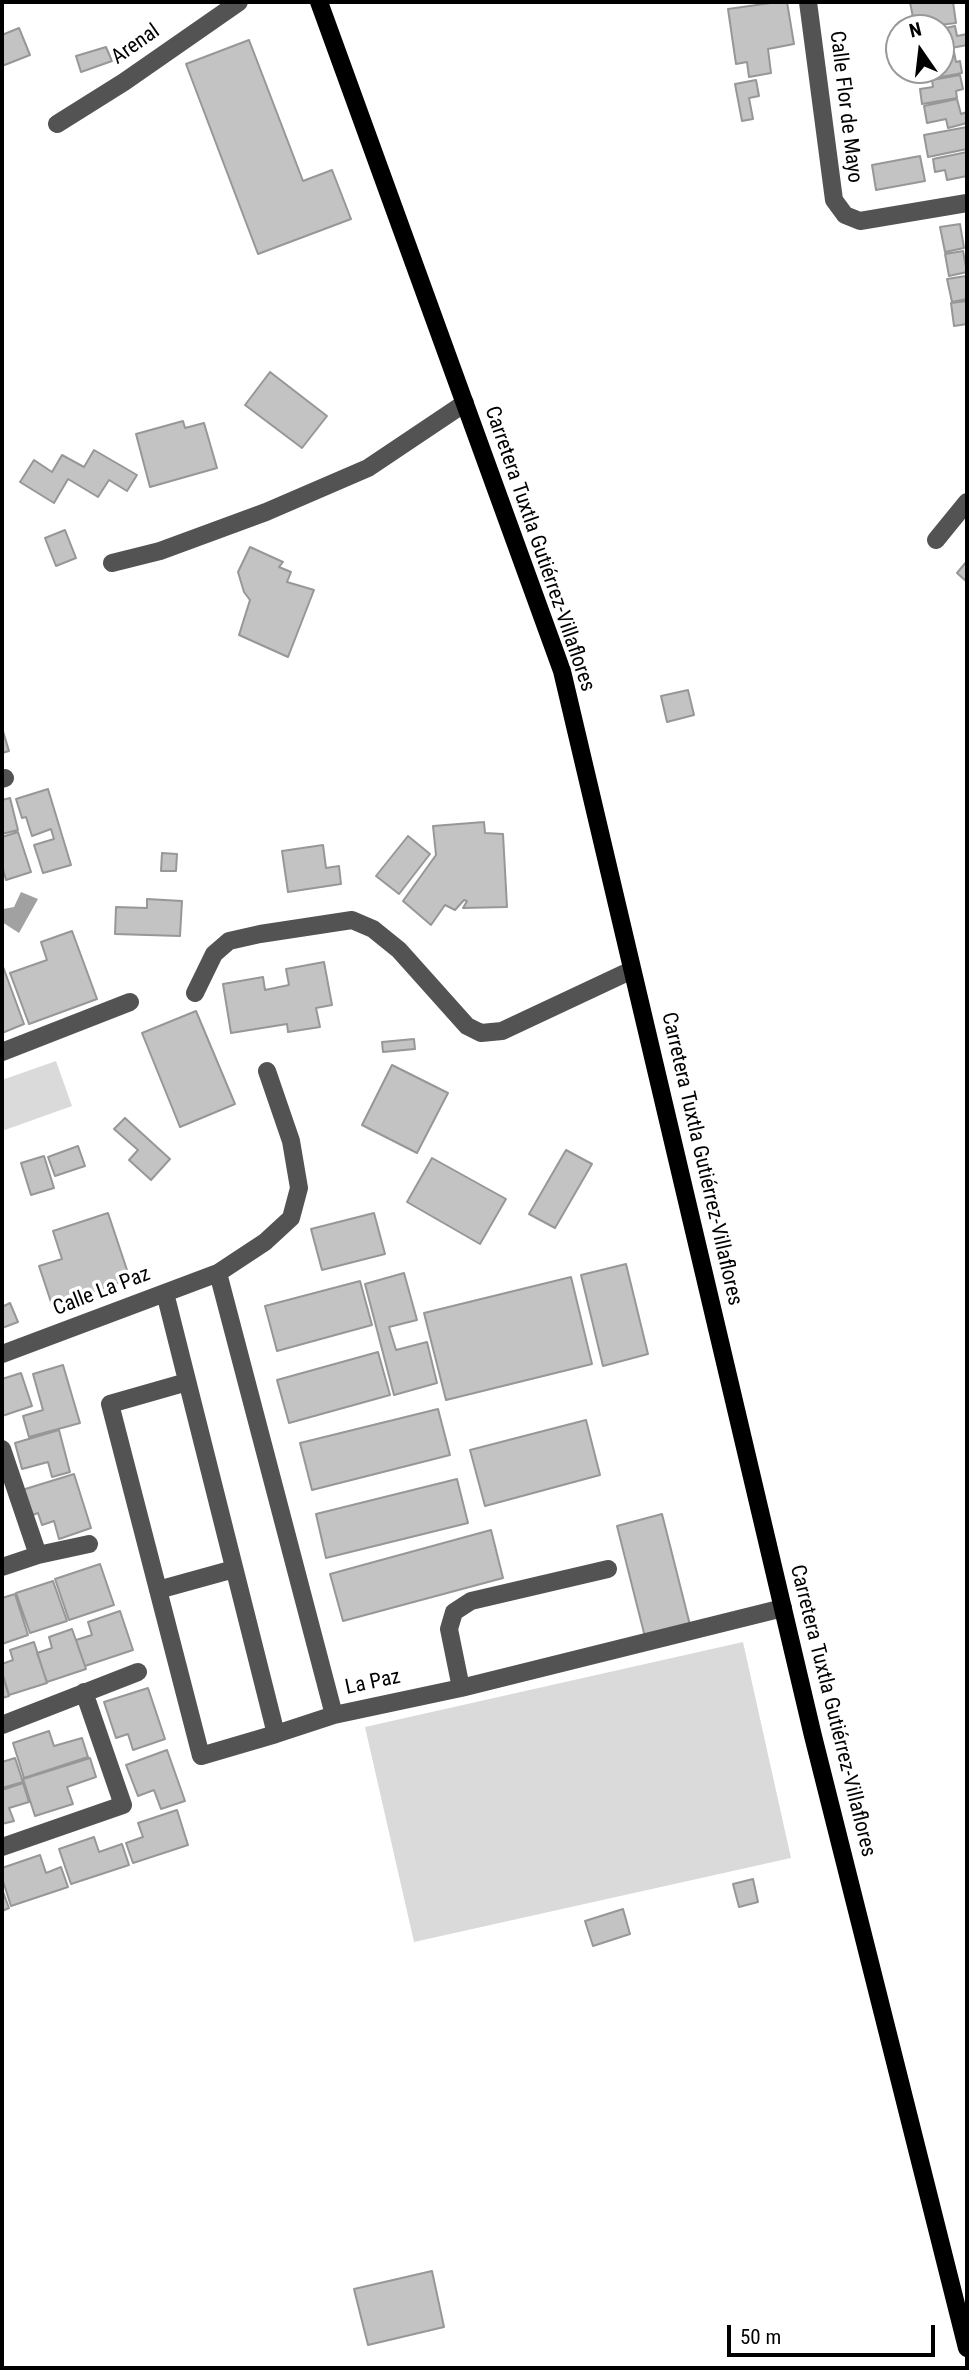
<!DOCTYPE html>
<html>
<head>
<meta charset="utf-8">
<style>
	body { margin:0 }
	#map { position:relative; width:969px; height:2370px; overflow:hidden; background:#fff; font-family:"Roboto Condensed",sans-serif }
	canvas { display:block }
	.frame { position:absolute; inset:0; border:4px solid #000; pointer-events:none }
	.north { position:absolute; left:885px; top:14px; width:70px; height:70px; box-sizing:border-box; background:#fff; border:2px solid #999; border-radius:50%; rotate:346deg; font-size:19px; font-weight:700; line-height:28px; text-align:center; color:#000 }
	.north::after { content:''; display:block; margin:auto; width:24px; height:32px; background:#000; clip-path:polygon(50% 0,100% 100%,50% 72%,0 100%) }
	.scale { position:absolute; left:727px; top:2325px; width:208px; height:32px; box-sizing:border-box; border:4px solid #000; border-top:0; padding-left:9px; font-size:21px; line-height:24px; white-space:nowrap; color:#000; -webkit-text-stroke:5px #fff; paint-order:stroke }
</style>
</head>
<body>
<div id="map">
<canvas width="969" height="2370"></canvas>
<div class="frame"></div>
<div class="north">N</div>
<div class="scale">50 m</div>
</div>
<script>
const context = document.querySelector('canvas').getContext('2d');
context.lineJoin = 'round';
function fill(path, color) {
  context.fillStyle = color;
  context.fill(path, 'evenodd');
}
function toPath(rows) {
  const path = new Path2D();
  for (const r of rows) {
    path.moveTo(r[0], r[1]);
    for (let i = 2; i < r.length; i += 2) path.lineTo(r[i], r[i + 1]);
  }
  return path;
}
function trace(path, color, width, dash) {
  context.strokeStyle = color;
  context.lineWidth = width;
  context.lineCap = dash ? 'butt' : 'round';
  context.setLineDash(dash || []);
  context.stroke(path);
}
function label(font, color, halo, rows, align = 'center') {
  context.font = font + ' "Roboto Condensed",sans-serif';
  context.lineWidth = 7;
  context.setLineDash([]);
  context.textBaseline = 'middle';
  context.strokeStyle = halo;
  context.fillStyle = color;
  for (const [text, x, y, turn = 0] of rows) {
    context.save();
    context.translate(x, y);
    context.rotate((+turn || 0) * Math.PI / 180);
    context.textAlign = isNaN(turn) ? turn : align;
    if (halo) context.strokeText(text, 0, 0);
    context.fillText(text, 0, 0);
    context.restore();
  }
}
fill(toPath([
	[56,1061,72,1106,2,1131,2,1080],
	[743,1642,791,1858,414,1942,365,1727]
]), '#dadada');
fill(toPath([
	[21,892,38,899,19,933,2,922,2,912,3,909,14,907]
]), '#a1a1a1');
const building = toPath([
	[778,2,787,2,794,44,768,49,771,73,749,77,747,62,736,64,728,9,778,2],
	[910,2,953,2,956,23,915,28,910,2],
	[955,26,957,36,967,34,967,45,941,50,941,29,955,26],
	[19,28,30,55,2,66,2,35,19,28],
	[249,40,303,181,332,170,351,219,258,254,186,64,249,40],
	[106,47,112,61,81,72,76,56,106,47],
	[954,52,956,62,960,61,962,73,931,79,930,70,923,71,923,70,941,70,941,54,954,52],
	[960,75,963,89,956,91,957,98,922,104,920,89,933,87,932,80,960,75],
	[756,80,759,96,749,98,753,119,742,121,735,84,756,80],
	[957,99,961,114,967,112,967,123,948,128,946,119,927,123,924,106,957,99],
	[967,127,967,149,928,157,924,135,967,127],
	[967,152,967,176,947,180,945,170,935,172,933,159,967,152],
	[920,156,925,181,876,190,872,165,920,156],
	[960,224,964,248,945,252,940,227,960,224],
	[963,251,967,272,949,276,945,254,963,251],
	[966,276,967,299,952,302,947,279,966,276],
	[967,301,967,324,954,326,951,303,967,301],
	[270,372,327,416,302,448,245,405,270,372],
	[183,421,185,428,204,423,217,468,150,487,136,434,183,421],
	[94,450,137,475,127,491,109,480,98,497,68,479,54,503,20,482,34,460,52,472,62,455,84,467,94,450],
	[65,530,76,558,56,566,45,538,65,530],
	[250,547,283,562,279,567,291,572,287,582,314,590,288,657,239,635,250,600,244,592,238,572,250,547],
	[967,561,967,582,957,573,967,561],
	[688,690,694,715,667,722,661,696,688,690],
	[2,728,9,751,2,753,2,728],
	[48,789,71,865,43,873,34,845,54,839,51,829,32,836,26,817,22,818,16,799,48,789],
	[10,798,18,830,2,834,2,800,10,798],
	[484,822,485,833,503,834,507,907,463,908,467,901,464,900,455,910,445,905,431,925,403,901,436,855,433,826,484,822],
	[18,832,31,872,6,880,2,865,2,837,18,832],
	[408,836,430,854,399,894,376,876,408,836],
	[323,845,326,868,339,866,341,884,288,892,282,851,323,845],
	[162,853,177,854,176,871,161,871,162,853],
	[147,899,182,901,180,936,115,934,116,907,147,908,147,899],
	[72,931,97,999,29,1024,10,973,47,960,41,942,72,931],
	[324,962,332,1005,316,1008,320,1027,288,1032,287,1024,231,1033,223,984,263,977,265,990,289,985,286,969,324,962],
	[2,964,24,1024,2,1033,2,964],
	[196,1011,235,1104,180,1127,142,1033,196,1011],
	[414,1039,415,1049,383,1052,382,1042,414,1039],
	[392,1065,448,1093,417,1153,362,1125,392,1065],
	[125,1118,170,1159,151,1180,129,1160,138,1150,114,1129,125,1118],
	[78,1146,85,1166,55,1176,48,1157,78,1146],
	[566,1150,592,1164,555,1228,529,1214,566,1150],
	[44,1156,54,1188,31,1195,21,1163,44,1156],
	[432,1158,506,1199,480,1244,407,1202,432,1158],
	[108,1213,130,1279,52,1305,39,1266,62,1259,53,1231,108,1213],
	[374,1213,385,1254,322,1270,311,1229,374,1213],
	[626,1264,648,1354,603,1366,581,1275,626,1264],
	[404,1273,417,1320,389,1327,396,1350,427,1342,437,1383,394,1395,365,1284,404,1273],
	[571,1277,592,1364,446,1400,424,1313,571,1277],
	[360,1281,372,1325,277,1351,265,1306,360,1281],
	[10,1303,18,1322,2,1328,2,1307,10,1303],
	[378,1352,390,1395,289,1423,277,1380,378,1352],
	[63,1365,80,1423,29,1437,23,1416,43,1410,33,1374,63,1365],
	[21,1373,32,1406,2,1416,2,1379,21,1373],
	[438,1409,450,1455,312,1490,300,1443,438,1409],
	[586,1420,600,1475,485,1506,470,1450,586,1420],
	[59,1430,70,1472,52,1477,48,1462,22,1469,15,1443,59,1430],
	[74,1474,91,1528,59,1539,54,1521,42,1525,38,1513,30,1516,22,1490,74,1474],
	[457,1479,468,1523,326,1558,316,1514,457,1479],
	[662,1514,690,1625,645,1637,617,1526,662,1514],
	[491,1530,503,1578,343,1621,330,1574,491,1530],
	[100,1564,114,1605,69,1620,55,1579,100,1564],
	[53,1581,67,1621,30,1633,16,1593,53,1581],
	[15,1594,28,1635,2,1644,2,1598,15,1594],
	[120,1611,133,1650,85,1666,76,1640,92,1635,88,1622,120,1611],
	[72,1629,86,1669,47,1682,37,1653,52,1648,49,1637,72,1629],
	[34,1642,47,1683,9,1695,2,1672,2,1664,13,1660,10,1650,34,1642],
	[2,1673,9,1696,2,1698,2,1673],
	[148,1688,165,1739,133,1750,128,1734,116,1738,104,1702,148,1688],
	[49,1731,54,1746,82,1738,88,1757,24,1778,13,1743,49,1731],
	[167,1750,185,1801,161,1809,154,1790,138,1796,126,1765,167,1750],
	[15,1758,23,1782,2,1788,2,1762,15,1758],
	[90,1758,96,1777,67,1787,73,1804,35,1816,23,1779,90,1758],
	[23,1783,29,1802,9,1808,14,1821,2,1824,2,1790,23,1783],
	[177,1810,188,1845,133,1863,126,1843,143,1837,138,1823,177,1810],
	[94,1837,99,1852,122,1844,129,1865,71,1884,59,1849,94,1837],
	[40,1855,46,1873,61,1867,68,1887,11,1906,2,1878,2,1868,40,1855],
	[753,1879,758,1902,739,1907,733,1884,753,1879],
	[2,1889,9,1908,2,1911,2,1889],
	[623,1909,630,1934,593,1946,585,1921,623,1909],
	[432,2271,444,2327,368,2345,354,2289,432,2271]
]);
fill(building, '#c3c3c3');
trace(building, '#979797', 2);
trace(toPath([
	[808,2,834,200,845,215,860,221,967,203],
	[57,124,124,82,239,2],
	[936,540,967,502],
	[112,563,160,551,266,512,368,468,465,403],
	[2,779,5,778],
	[195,993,214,954,229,941,260,934,352,920,373,929,399,950,467,1026,481,1033,502,1031,632,970],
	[2,1052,130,1002],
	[218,1273,334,1715,461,1688,783,1608],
	[165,1293,276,1734,334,1715],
	[2,1354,218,1273,265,1242,291,1218,299,1188,291,1141,267,1071],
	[187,1382,110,1404,201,1756,276,1734],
	[2,1449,38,1555],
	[2,1567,38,1555,89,1544],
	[158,1590,234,1569],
	[461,1688,449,1629,454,1612,471,1601,608,1569],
	[2,1725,138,1672],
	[2,1847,123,1805,84,1692]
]), '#535353', 18);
trace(toPath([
	[319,2,562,671,813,1736,967,2348]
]), '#000', 18);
label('21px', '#000', '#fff', [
	["Arenal",136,45,-35],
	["Calle Flor de Mayo",845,107,83],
	["Carretera Tuxtla Gutiérrez-Villaflores",539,549,71],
	["Carretera Tuxtla Gutiérrez-Villaflores",701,1159,77],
	["Calle La Paz",102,1292,-21],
	["La Paz",373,1683,-12],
	["Carretera Tuxtla Gutiérrez-Villaflores",832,1711,76]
]);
</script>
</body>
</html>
